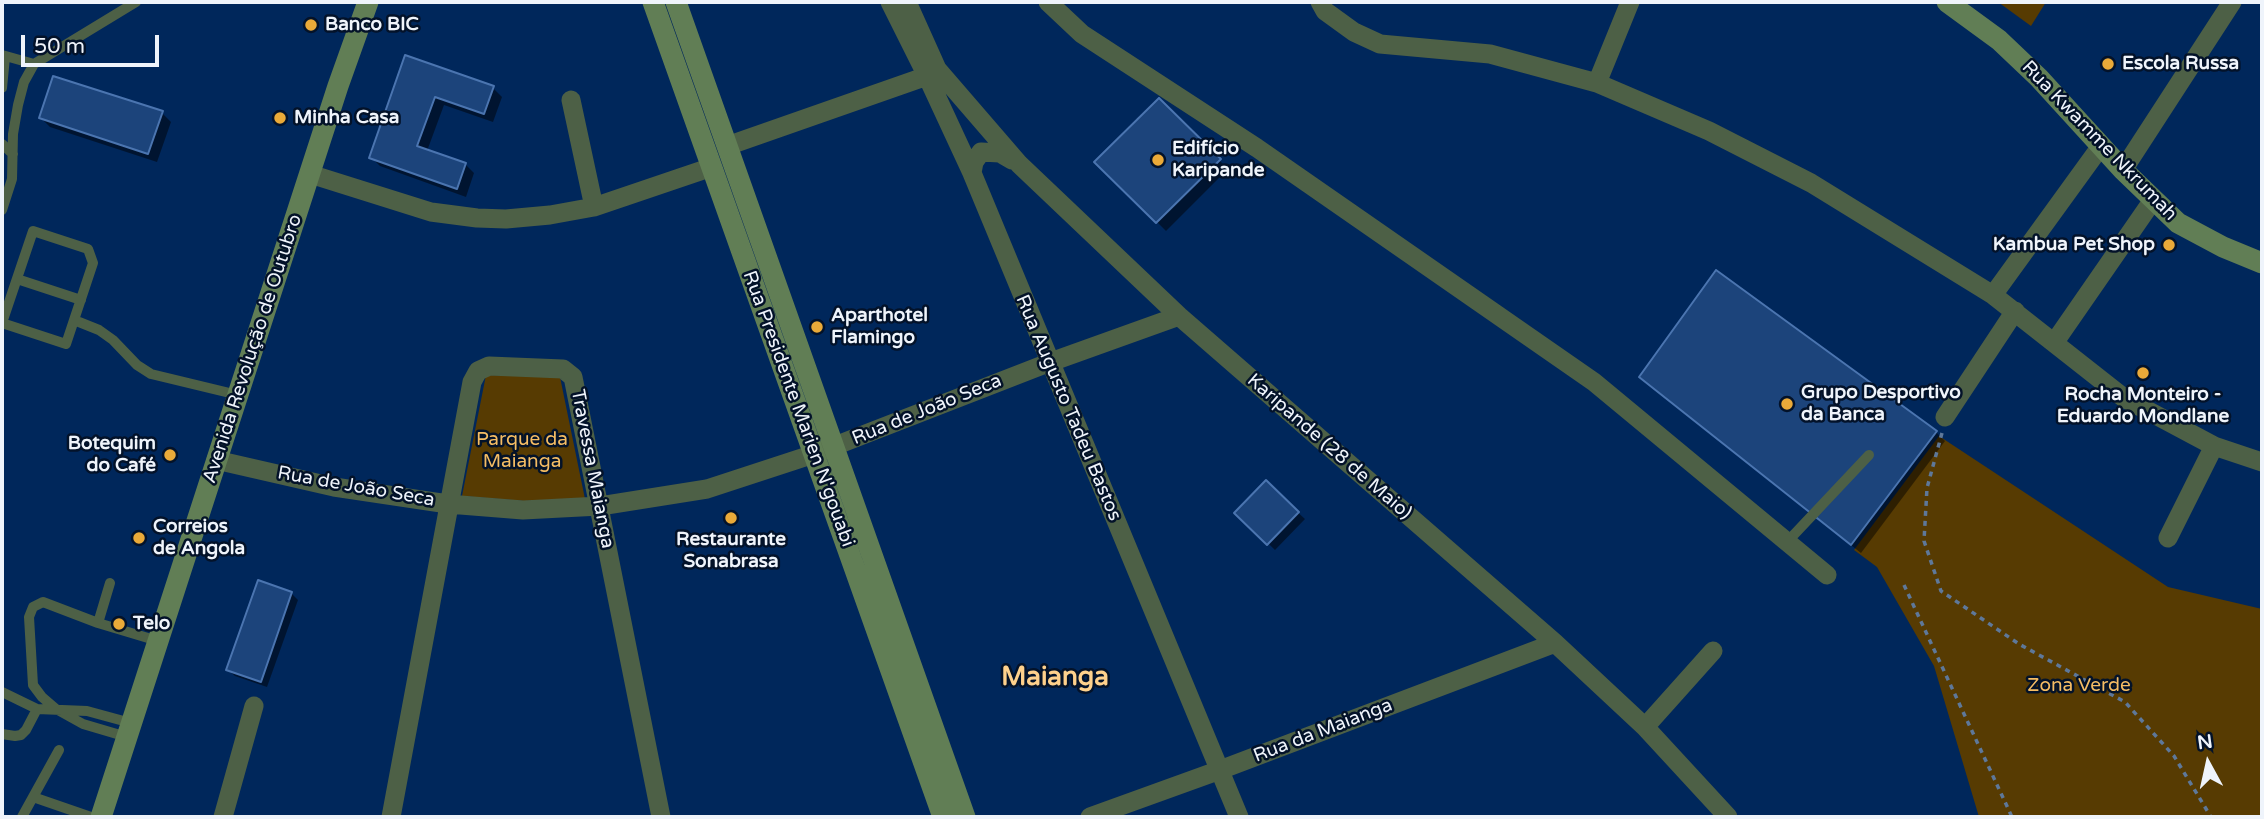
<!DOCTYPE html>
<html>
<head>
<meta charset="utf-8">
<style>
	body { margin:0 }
	#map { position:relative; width:2264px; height:819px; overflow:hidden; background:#00275b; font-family:"Varela Round",sans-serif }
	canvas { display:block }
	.frame { position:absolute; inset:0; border:4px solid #eff4fb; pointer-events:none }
	.north { position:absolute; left:2173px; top:728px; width:70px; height:70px; -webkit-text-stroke:5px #031229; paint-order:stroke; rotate:352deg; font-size:19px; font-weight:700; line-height:28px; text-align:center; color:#eff4fb }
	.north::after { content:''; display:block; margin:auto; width:24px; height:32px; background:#eff4fb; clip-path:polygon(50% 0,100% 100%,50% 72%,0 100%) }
	.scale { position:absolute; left:21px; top:35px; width:138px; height:32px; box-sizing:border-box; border:4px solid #eff4fb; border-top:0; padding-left:9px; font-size:21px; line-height:24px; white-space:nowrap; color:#eff4fb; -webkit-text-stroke:5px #031229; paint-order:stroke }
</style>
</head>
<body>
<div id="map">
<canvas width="2264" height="819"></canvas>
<div class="frame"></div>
<div class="north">N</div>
<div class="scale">50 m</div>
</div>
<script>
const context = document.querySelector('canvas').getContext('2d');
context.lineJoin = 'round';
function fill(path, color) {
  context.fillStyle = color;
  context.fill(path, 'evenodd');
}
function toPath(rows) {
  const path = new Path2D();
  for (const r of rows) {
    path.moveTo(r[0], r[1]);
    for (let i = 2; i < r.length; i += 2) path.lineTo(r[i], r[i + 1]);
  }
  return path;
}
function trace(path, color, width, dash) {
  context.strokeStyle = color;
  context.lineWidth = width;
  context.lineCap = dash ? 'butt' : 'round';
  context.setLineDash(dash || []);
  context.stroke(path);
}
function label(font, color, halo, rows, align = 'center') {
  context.font = font + ' "Varela Round",sans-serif';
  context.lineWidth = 5;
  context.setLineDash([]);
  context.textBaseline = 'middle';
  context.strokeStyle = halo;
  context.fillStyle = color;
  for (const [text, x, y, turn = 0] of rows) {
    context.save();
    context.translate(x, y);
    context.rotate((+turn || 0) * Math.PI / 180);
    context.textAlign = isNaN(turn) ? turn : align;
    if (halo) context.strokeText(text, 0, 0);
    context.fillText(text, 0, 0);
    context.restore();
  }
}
fill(toPath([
	[1998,2,2046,2,2031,26],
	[486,375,560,377,585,499,524,501,462,496],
	[1939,436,2168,587,2262,609,2262,817,1979,817,1934,666,1877,567,1854,550]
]), '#573b02');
fill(toPath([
	[406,57,493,88,502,97,493,122,444,105,427,151,465,164,474,173,466,197,380,166,371,157],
	[1159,100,1228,169,1166,231,1097,162],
	[162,113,171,122,157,162,50,127,41,118],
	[1650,386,1936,432,1945,441,1861,553],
	[1266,483,1305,519,1275,550,1237,513],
	[291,593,298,600,267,687,235,676,228,670]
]), '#0007');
const building = toPath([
	[405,55,494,86,484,114,435,97,417,146,466,163,457,189,369,158,405,55],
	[53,76,163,111,148,154,39,118,53,76],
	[1159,98,1221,159,1156,223,1094,162,1159,98],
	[1716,270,1937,431,1851,545,1639,377,1716,270],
	[1266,480,1299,512,1267,545,1234,513,1266,480],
	[258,580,292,592,261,682,226,670,258,580]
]);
fill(building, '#1c447b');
trace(building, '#4b75b0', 2);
trace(toPath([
	[1942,433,1927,488,1924,541,1941,591,2019,644,2125,702,2174,756,2211,817],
	[1904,585,2012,817]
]), '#5e789a', 3.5, [5, 5]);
trace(toPath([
	[2,55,34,64],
	[2,88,5,57],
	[2,144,13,154],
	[2,210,12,179,13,134,18,105,24,82,34,64,136,2],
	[17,279,81,300],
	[74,320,99,330,113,340,137,365,151,374,238,395],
	[2,323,66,344,93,263,88,249,33,231,2,323],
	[1787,542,1869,455],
	[98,623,110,583],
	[2,692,37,709,87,711,131,723],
	[2,734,15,736,21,735,26,730,37,709],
	[127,737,83,724,56,709,42,697,33,685,29,617,33,607,43,602,98,623,158,641],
	[33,797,91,817],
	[22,817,59,750]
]), '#4d6046', 10);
trace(toPath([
	[890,2,927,76,972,173,1239,817],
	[907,2,937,69,1019,164,1179,316,1555,643,1645,727,1728,817],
	[1048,2,1082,34,1257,148,1594,382,1827,575],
	[1320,2,1325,11,1354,32,1380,44,1490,54,1597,83,1709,131,1811,183,1993,295,2124,398,2214,446,2262,462],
	[1597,83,1630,2],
	[571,100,594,207],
	[727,146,927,76],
	[2123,170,2232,2],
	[972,173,974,162,981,152,1000,153,1012,160],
	[310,174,431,212,477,218,506,219,550,215,594,207,712,167],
	[1993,295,2101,146],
	[2054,343,2153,200],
	[1945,417,2015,311],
	[216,460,334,487,448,504,523,510,600,506,707,489,814,454,1048,363,1179,316],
	[2168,538,2214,446],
	[1645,727,1713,651],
	[223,817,254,706],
	[391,817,472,382,478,371,489,366,563,369,573,377,661,817],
	[1090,817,1220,770,1555,643]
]), '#4d6046', 19);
trace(toPath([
	[653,2,943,817],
	[676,2,965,817],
	[1947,2,1999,40,2039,78,2123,170,2178,223,2223,247,2262,263],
	[101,817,338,86,368,2]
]), '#617e55', 21);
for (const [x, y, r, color] of [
	[311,25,7,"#eaaa39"],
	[2108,64,7,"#eaaa39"],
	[280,118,7,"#eaaa39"],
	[1158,160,7,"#eaaa39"],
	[2169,245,7,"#eaaa39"],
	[817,327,7,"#eaaa39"],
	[2143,373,7,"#eaaa39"],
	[1787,404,7,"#eaaa39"],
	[170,455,7,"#eaaa39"],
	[731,518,7,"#eaaa39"],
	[139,538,7,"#eaaa39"],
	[119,624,7,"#eaaa39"]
]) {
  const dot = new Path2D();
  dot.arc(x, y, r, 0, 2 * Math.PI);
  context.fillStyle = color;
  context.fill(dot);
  trace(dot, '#031229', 2.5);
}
label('bold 19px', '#eff4fb', '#031229', [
	["Banco BIC",325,25],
	["Escola Russa",2122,64],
	["Minha Casa",294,118],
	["Edifício",1172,149],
	["Karipande",1172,171],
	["Kambua Pet Shop",2155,245,"right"],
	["Aparthotel",831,316],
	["Flamingo",831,338],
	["Grupo Desportivo",1801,393],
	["da Banca",1801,415],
	["Rocha Monteiro -",2143,395,"center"],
	["Eduardo Mondlane",2143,417,"center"],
	["Botequim",156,444,"right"],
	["do Café",156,466,"right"],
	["Correios",153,527],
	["de Angola",153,549],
	["Restaurante",731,540,"center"],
	["Sonabrasa",731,562,"center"],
	["Telo",133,624]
], 'left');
label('19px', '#eff4fb', '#031229', [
	["Rua Kwamme Nkrumah",2099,141,46],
	["Avenida Revolução de Outubro",253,349,-72],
	["Rua Augusto Tadeu Bastos",1068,408,67],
	["Rua Presidente Marien N'gouabi",798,409,70],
	["Rua de João Seca",927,410,-22],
	["Karipande (28 de Maio)",1329,447,41],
	["Travessa Maianga",592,469,79],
	["Rua de João Seca",356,487,10],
	["Rua da Maianga",1323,731,-21]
]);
label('19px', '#f5bd64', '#031229', [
	["Parque da",522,440],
	["Maianga",522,462],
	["Zona Verde",2079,686]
]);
label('bold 26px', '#fed18c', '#031229', [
	["Maianga",1055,678]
]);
</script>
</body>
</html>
